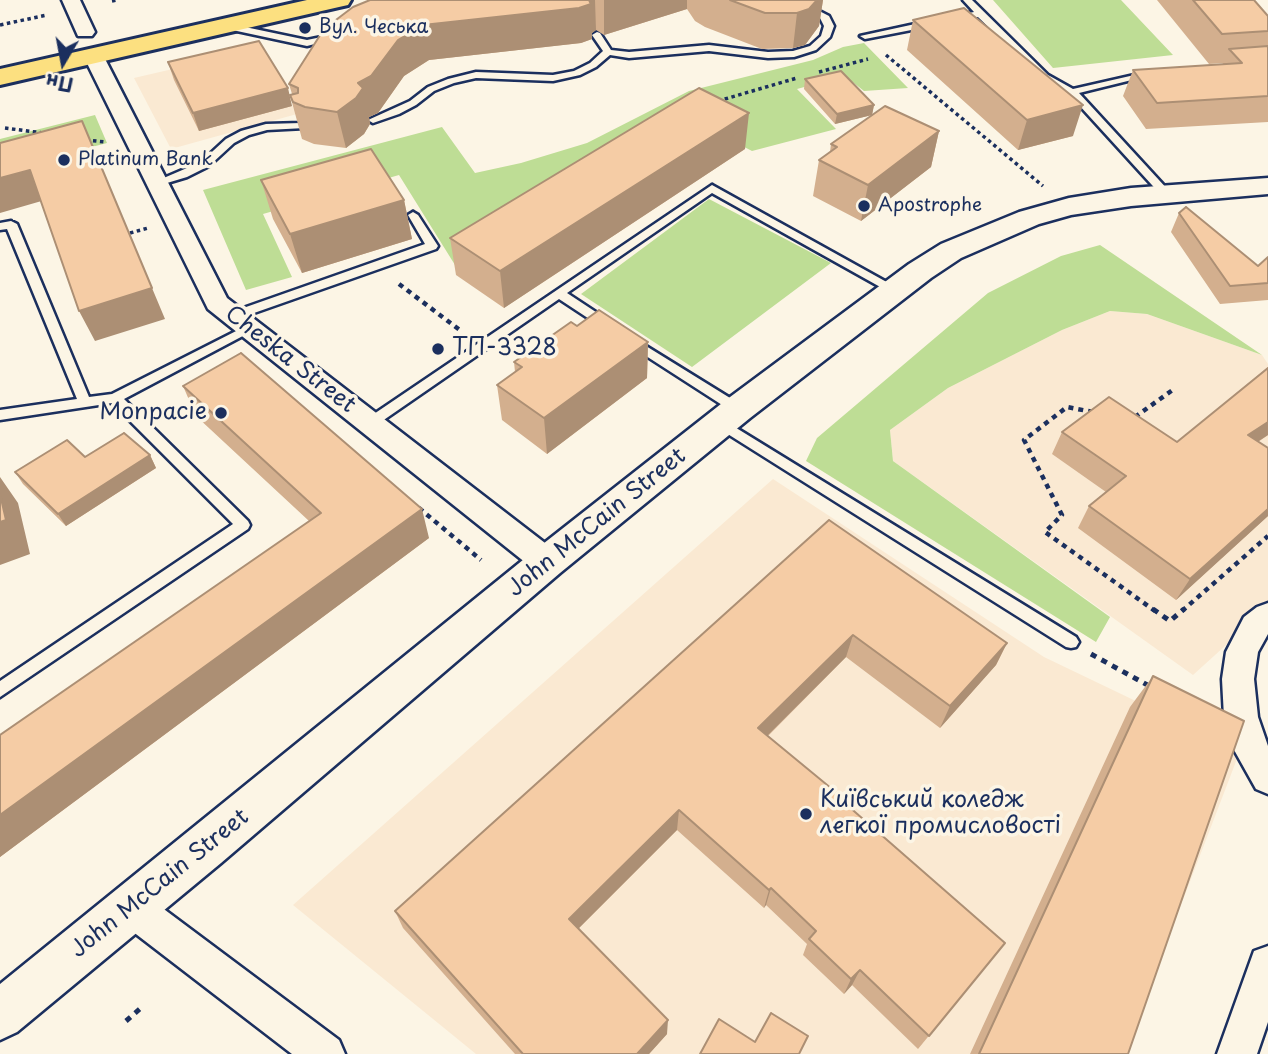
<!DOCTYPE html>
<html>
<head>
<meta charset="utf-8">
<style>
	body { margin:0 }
	#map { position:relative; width:1268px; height:1054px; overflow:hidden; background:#fcf5e5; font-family:"Playpen Sans",sans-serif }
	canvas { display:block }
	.north { position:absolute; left:28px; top:28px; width:70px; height:70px; -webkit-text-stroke:5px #fcf5e5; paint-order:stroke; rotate:190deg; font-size:19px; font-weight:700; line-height:28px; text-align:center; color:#1b2f5e }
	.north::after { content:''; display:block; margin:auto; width:24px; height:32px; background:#1b2f5e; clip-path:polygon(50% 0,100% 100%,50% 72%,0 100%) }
</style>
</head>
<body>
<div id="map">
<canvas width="1268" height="1054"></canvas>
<div class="north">Пн</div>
</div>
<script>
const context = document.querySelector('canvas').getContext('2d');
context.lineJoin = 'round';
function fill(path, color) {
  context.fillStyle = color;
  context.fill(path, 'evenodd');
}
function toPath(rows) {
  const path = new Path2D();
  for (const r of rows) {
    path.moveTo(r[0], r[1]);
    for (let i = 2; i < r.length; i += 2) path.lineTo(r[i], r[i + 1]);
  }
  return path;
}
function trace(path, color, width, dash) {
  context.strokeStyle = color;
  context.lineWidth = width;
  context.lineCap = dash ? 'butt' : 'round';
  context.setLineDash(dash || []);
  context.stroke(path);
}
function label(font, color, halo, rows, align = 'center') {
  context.font = font + ' "Playpen Sans",sans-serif';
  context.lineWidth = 7;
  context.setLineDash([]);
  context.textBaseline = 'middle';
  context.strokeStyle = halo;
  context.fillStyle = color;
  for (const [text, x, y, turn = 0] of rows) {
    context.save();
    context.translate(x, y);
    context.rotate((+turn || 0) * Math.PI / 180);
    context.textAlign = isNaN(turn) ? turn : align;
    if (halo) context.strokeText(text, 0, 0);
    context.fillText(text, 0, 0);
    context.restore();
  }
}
fill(toPath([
	[255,43,297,114,171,149,134,78,246,52],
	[1110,311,1147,314,1262,355,1268,364,1268,607,1193,675,893,461,890,430,948,388,1062,330],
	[773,479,1044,657,1240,751,1124,1054,476,1054,293,905]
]), '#fae9d2');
fill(toPath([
	[993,0,1121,0,1173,55,1053,68],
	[864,43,908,88,864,91,845,76,797,89,836,129,752,151,696,122,455,265,399,175,263,214,292,277,246,290,203,190,442,127,475,173,521,163,587,143,689,91,813,60,843,47],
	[95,115,107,143,0,171,0,139],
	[709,199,831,263,692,367,581,294],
	[1100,245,1262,355,1147,314,1110,311,1062,330,948,388,890,430,893,461,1110,617,1096,642,806,461,817,438,988,293,1061,256]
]), '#bedd95');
const service = toPath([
	[787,0,798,0,829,16,834,26,830,37,816,50,794,57,768,58,709,51,629,58,610,55,596,67,580,75,553,81,476,78,454,83,434,91,416,105,399,114,373,123,368,120,410,101,428,87,448,79,476,72,553,75,574,71,590,63,603,51,592,35,597,32,600,33,611,50,629,52,709,45,768,52,793,51,810,46,821,36,824,26,820,18,787,0],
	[963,0,972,0,1048,75,1073,89,1152,71,1152,75,1079,93,1170,192,1170,196,1162,196,1069,94,1042,79,978,17,953,20,953,16,974,12,963,0],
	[929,21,932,22,932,26,865,39,860,36,929,21],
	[226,23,307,40,336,34,341,37,307,46,223,28,221,26,226,23],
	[301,123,305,124,305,128,267,130,249,135,234,143,209,166,187,177,157,186,152,183,201,162,226,139,241,131,266,124,301,123],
	[712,185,901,290,895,294,891,293,712,193,567,293,611,322,613,325,611,328,603,328,559,299,375,426,365,426,364,423,365,420,712,185],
	[413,212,418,215,438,246,436,249,237,319,229,319,227,316,229,313,425,244,408,215,413,212],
	[11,221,17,224,89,397,112,394,246,326,250,325,256,329,124,399,248,521,250,525,248,529,0,697,0,681,233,524,112,403,0,420,0,410,77,399,7,229,0,230,0,223,11,221],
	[633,338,743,406,744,409,743,412,733,412,629,345,627,342,629,339,633,338],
	[720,418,1076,637,1079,642,1076,647,1071,648,1066,647,715,426,714,423,715,420,720,418]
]);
const minor = toPath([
	[62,0,80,0,95,32,92,36,78,36,62,0],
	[93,49,100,51,103,55,227,298,558,553,562,562,558,571,547,574,536,571,208,309,83,55,86,51,93,49],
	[1268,603,1268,634,1258,652,1254,679,1258,717,1268,746,1268,794,1256,789,1233,748,1224,717,1222,679,1226,652,1244,617,1257,607,1268,603],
	[132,889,145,895,339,1040,345,1054,292,1054,119,921,113,908,119,895,132,889],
	[1268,946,1268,1022,1257,1054,1217,1054,1254,951,1268,946]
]);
const tertiary = toPath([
	[1268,178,1268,194,1131,206,1071,215,1039,224,961,258,931,278,750,418,560,573,221,863,17,1032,0,1040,0,984,534,551,726,400,909,264,941,244,1019,212,1069,198,1131,188,1268,178]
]);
const trunk = toPath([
	[307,0,351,0,348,5,339,7,0,85,0,69,307,0]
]);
trace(service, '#1b2f5e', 5);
trace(minor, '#1b2f5e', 5);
trace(tertiary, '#1b2f5e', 5);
trace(trunk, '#1b2f5e', 6);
trace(toPath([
	[112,1,117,0],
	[0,25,47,15],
	[886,55,1043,186],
	[819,72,868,59],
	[718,101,797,78],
	[5,128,43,133],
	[86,140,105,142],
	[130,233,148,228]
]), '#1b2f5e', 3.5, [3.5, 3.5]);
trace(toPath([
	[399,284,461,331],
	[1093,412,1067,407,1024,440,1062,515,1045,532,1155,611],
	[1135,417,1174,389],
	[419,508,481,560],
	[1182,611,1268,536]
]), '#1b2f5e', 4.5, [5, 5]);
trace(toPath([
	[1153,609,1170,621,1184,609],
	[1091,654,1151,687],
	[126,1021,142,1007]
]), '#1b2f5e', 5, [6, 6]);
fill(service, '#fcf5e5');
fill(minor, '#fcf5e5');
fill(tertiary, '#fcf5e5');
fill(trunk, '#fce080');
fill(toPath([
	[370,0,823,0,819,26,805,45,793,48,762,49,705,27,695,21,687,9,604,35,596,30,592,33,592,39,581,43,429,60,404,76,378,113,369,117,370,124,364,134,346,148,314,144,302,139,290,95,292,94,289,84],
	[1157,0,1254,0,1268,16,1268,122,1146,129,1123,96,1133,70,1222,65,1223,63,1209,64],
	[913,20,1073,136,1018,150,907,50],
	[168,62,292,106,199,131,174,80],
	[805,79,874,105,872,115,835,124,804,89],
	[939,131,931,167,861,221,813,196,819,160,830,152,831,144],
	[745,149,504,308,456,275,450,238],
	[261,180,404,200,412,239,302,273,273,219],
	[1179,213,1258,266,1268,257,1268,300,1220,304,1171,232],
	[577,326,648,342,647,378,547,454,502,420,497,385,515,372,514,362],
	[1268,367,1268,435,1258,442,1268,448,1268,516,1176,600,1078,528,1089,506,1106,492,1052,454,1062,432,1177,442],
	[183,386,429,538,0,857,0,735,309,521,196,416],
	[150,455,156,468,66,526,23,484,15,472,85,457],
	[829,520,1007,643,996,665,940,728,846,657,768,736,849,803,848,806,1005,943,918,1049,852,985,844,994,803,955,807,944,766,905,764,908,677,830,578,929,667,1034,649,1054,515,1054,403,928,395,911],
	[1153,676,1128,1054,970,1054,1130,707]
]), '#d3af8e');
fill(toPath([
	[588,0,595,0,596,30,592,33,592,39,581,43,429,60,404,76,378,113,369,117,370,124,364,134,346,148,337,112,358,83,398,40,423,25],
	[604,0,687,0,687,9,604,35],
	[817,0,823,0,819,26,805,45,793,48,797,13],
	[288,88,292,106,199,131,193,113],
	[874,105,872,115,835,124,837,114],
	[1083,105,1073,136,1018,150,1027,120],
	[749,113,745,149,504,308,500,271],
	[82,121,165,319,95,341,79,311],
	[939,131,931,167,861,221,868,185],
	[30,170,45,200,0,213,0,178],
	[404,200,412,239,302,273,290,234],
	[648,342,647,378,547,454,544,418],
	[1268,422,1268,435,1234,457,1248,435],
	[150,455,156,468,66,526,58,514],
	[0,477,18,503,30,554,0,565],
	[422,509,429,538,0,857,0,815],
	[1268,509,1268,516,1176,600,1190,579],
	[853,635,846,657,754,749,758,728],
	[1007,643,996,665,940,728,950,706],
	[679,810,677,830,571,936,569,919],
	[771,888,766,905,764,908,769,890],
	[860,970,852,985,844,994,851,979],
	[668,1020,667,1034,649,1054,637,1054]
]), '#ac8f74');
const building = toPath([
	[370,0,589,0,591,4,579,8,423,25,398,40,371,76,358,83,363,88,356,98,337,112,305,107,293,102,290,95,298,93,298,88,289,84,324,29,353,7,370,0],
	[730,0,817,0,809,9,797,13,765,13,730,0],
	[1193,0,1254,0,1268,16,1268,31,1222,34,1193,0],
	[964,8,1083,105,1027,120,913,20,964,8],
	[259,41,288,88,193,113,168,62,259,41],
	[1268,46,1268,96,1157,103,1133,70,1242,63,1229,49,1268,46],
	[841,71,874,105,837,114,805,79,841,71],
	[699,88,749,113,500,271,450,238,699,88],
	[885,106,939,131,868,185,819,160,837,147,831,144,885,106],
	[82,121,152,288,79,311,30,170,0,178,0,143,82,121],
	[371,149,404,200,290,234,261,180,371,149],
	[1186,207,1258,266,1268,257,1268,283,1230,286,1179,213,1186,207],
	[599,310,648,342,544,418,497,385,522,367,514,362,571,322,577,326,599,310],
	[241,353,422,509,0,815,0,735,321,513,183,386,241,353],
	[1268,368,1268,422,1248,435,1268,448,1268,509,1190,579,1089,506,1126,476,1062,432,1109,397,1177,442,1268,368],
	[124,433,150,455,58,514,15,472,67,440,85,457,124,433],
	[0,494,6,520,0,522,0,494],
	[829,520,1007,643,950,706,853,635,758,728,849,803,847,805,1005,943,929,1036,860,970,851,979,809,939,816,931,771,888,769,890,679,810,569,919,668,1020,637,1054,523,1054,395,911,829,520],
	[1153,676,1244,721,1128,1054,979,1054,1153,676],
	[771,1013,808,1036,799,1054,700,1054,719,1019,755,1042,771,1013]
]);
fill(building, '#f5cca5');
trace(building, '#ac8f74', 2);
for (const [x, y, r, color] of [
	[305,28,7,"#1b2f5e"],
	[64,160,7,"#1b2f5e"],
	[864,206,7,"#1b2f5e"],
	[438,349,7,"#1b2f5e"],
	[221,413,7,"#1b2f5e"],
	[806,814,7,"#1b2f5e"]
]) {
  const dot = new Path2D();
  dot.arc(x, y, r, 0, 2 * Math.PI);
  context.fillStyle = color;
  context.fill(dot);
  trace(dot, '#fcf5e5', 2.5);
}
label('19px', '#1b2f5e', '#fcf5e5', [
	["Вул. Чеська",319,28],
	["Platinum Bank",78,160],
	["Apostrophe",878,206]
], 'left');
label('23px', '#1b2f5e', '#fcf5e5', [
	["ТП-3328",452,349],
	["Monpacie",207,413,"right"],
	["Київський коледж",820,801],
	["легкої промисловості",820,827]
], 'left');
label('23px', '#1b2f5e', '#fcf5e5', [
	["Cheska Street",290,360,38],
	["John McCain Street",597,523,-39],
	["John McCain Street",160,884,-39]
]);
</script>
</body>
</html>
